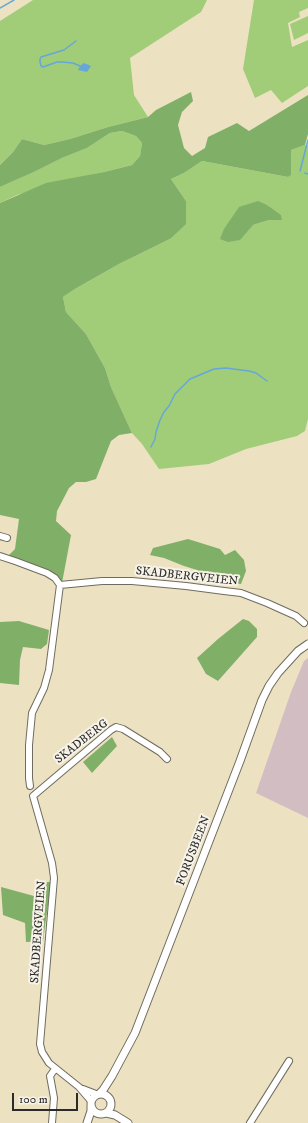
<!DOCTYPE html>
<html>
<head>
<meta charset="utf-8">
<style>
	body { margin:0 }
	#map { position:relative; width:308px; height:1123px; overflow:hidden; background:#ece2c2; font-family:"IM FELL DW Pica",serif }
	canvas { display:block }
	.scale { position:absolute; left:12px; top:1093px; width:66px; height:18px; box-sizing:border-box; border:2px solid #2b2b2b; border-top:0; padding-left:5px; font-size:12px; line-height:14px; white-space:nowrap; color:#2b2b2b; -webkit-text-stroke:3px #f7f3e8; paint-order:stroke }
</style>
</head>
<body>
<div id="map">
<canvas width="308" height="1123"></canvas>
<div class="scale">100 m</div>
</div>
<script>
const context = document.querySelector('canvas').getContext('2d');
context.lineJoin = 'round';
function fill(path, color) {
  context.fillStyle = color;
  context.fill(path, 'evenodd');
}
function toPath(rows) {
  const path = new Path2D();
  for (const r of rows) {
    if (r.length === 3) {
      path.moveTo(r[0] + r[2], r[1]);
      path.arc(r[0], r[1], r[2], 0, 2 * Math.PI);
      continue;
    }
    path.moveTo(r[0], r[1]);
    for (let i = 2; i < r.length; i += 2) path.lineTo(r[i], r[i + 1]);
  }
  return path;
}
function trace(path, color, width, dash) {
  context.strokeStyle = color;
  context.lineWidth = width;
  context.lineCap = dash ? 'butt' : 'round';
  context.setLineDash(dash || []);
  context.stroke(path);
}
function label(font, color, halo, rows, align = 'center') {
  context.font = font + ' "IM FELL DW Pica",serif';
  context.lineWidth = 4;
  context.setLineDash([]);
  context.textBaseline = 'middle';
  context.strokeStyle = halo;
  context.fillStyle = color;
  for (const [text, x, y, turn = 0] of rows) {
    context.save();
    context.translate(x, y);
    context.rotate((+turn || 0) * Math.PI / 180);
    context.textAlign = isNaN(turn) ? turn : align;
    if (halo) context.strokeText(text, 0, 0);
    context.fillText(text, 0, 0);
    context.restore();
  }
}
fill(toPath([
	[308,658,308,818,256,793,291,692,304,661]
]), '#d2bec2');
fill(toPath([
	[33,0,207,0,201,12,130,58,134,95,148,117,108,127,70,139,44,145,22,139,13,152,0,165,0,21],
	[254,0,308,0,308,8,299,12,300,17,288,23,292,47,308,40,308,86,282,103,271,90,255,98,243,69],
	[308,16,308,33,294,40,290,24],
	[122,131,136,136,142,143,140,156,132,165,104,172,76,178,17,195,0,203,0,187,34,172,62,158,87,148,110,133],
	[305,145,308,145,308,419,305,431,297,436,246,449,209,464,159,469,142,444,132,433,111,387,105,368,86,334,66,312,63,297,75,289,119,264,170,239,186,201,171,179,184,173,202,161,288,177,291,174,291,150],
	[267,205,281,220,269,220,253,225]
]), '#a1cc78');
fill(toPath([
	[191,92,193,101,182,112,178,125,184,148,192,156,205,148,208,137,237,123,249,131,308,95,308,134,305,145,291,150,291,175,288,177,202,161,184,173,171,179,186,201,186,224,170,239,119,264,75,289,63,297,66,312,86,334,105,368,111,387,132,433,119,435,111,441,96,479,86,482,76,482,69,488,57,511,56,521,71,535,62,583,7,557,15,549,19,519,0,515,0,203,46,183,104,172,132,165,140,156,142,143,136,136,122,131,110,133,87,148,62,158,34,172,0,187,0,165,13,152,22,139,44,145,70,139,108,127,148,117,156,110],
	[258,201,267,205,281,215,282,220,269,220,253,225,240,240,228,242,220,239,224,229,239,207],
	[188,539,220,549,225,555,235,550,244,560,246,571,241,584,217,581,197,570,184,566,164,558,150,555,153,548],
	[243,619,249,621,257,629,257,637,218,681,206,674,197,658,218,639],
	[19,621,49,630,47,644,41,649,23,647,20,660,19,685,0,683,0,622],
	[112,737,117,746,92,773,83,762],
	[40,882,51,882,43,941,26,942,25,923,3,915,1,887,34,896]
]), '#80b068');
fill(toPath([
	[84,63,91,66,87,72,78,70,80,66]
]), '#66a7da');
trace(toPath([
	[0,8,14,0],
	[76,41,64,50,41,57,40,59,40,62,41,66,43,67,57,62,62,62,73,63,80,66],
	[300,171,308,140],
	[305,173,308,174],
	[151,447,155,439,156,432,160,420,164,412,169,406,175,394,190,379,214,369,226,368,249,371,256,373,267,381]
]), '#66a7da', 1.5);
const minor = toPath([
	[0,536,7,538],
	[0,556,15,561,47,573,55,578,60,585,49,670,44,688,32,713,29,745,29,778,30,786],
	[60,585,102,581,132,581,186,586,224,591,241,593,267,603,296,616,304,623],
	[83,1089,96,1094],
	[91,1101,79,1087,49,1063,42,1052,40,1044,54,878,52,863,33,796,111,730,116,727,123,729,160,752,167,759],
	[52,1123,54,1098,50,1076,55,1069],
	[250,1123,289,1061]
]);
const major = toPath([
	[101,1104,10],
	[99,1094,103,1090,112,1076,135,1033,240,761,262,700,269,686,278,673,298,651,308,644],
	[106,1113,115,1115,128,1123],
	[87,1123,91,1111,91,1106]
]);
trace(minor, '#6f6b60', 8);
trace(major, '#6f6b60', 9);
trace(minor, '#fff', 6);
trace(major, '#fff', 7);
label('12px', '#2b2b2b', '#f7f3e8', [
	["SKADBERGVEIEN",187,577,6],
	["SKADBERG",82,742,-38],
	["FORUSBEEN",194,851,-69],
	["SKADBERGVEIEN",39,932,-86]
]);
</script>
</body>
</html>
